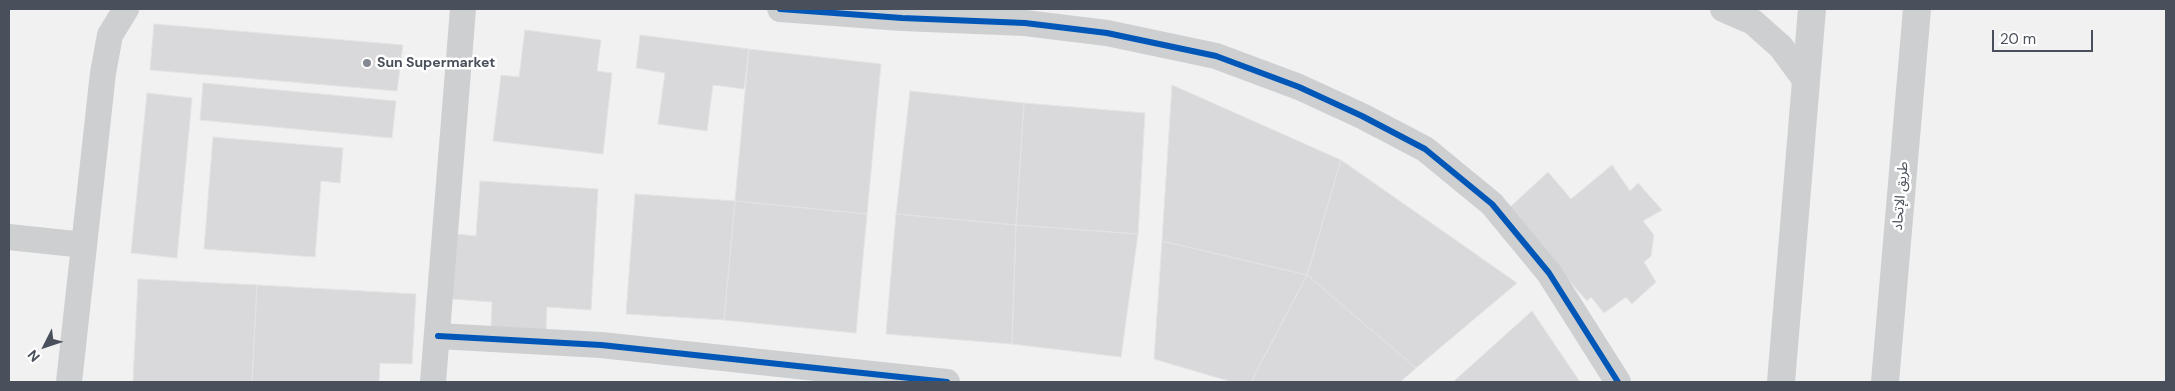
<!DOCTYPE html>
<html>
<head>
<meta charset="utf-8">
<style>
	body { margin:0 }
	#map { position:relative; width:2175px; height:391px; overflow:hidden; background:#f1f1f1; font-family:"DM Sans",sans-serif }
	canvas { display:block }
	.frame { position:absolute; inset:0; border:10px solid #4a505b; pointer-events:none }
	.north { position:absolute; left:20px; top:321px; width:50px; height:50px; -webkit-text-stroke:4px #fff; paint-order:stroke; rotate:229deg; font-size:14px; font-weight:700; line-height:20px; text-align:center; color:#4a505b }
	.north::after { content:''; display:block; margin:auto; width:18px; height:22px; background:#4a505b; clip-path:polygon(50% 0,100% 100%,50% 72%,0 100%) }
	.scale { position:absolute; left:1992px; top:30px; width:101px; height:22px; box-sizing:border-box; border:2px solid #4a505b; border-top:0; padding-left:6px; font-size:15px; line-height:18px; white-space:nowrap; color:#4a505b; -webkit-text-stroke:4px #fff; paint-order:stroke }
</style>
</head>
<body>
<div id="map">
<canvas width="2175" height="391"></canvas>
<div class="frame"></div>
<div class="north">N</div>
<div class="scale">20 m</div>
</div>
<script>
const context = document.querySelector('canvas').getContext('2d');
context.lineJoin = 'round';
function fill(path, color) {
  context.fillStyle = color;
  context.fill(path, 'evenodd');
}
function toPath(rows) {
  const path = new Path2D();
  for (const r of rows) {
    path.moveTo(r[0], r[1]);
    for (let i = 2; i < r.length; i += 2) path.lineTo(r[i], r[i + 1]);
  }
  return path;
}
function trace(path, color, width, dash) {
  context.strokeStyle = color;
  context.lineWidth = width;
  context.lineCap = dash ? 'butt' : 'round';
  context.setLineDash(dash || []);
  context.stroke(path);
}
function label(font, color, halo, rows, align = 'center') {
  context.font = font + ' "DM Sans","Noto Sans Arabic",sans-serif';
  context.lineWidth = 5;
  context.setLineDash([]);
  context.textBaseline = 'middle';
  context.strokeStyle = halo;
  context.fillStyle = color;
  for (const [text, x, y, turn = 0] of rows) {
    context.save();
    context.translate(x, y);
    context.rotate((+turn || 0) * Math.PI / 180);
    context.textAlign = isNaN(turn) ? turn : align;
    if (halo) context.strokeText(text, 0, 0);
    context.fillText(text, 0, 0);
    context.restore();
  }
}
const building = toPath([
	[154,24,403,45,397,91,150,70,154,24],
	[525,30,601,40,597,71,612,73,603,154,493,141,501,75,519,77,525,30],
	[640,35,749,49,744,89,713,85,707,131,658,124,665,73,636,68,640,35],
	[749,49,881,64,867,214,735,201,749,49],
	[203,83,396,101,392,138,200,120,203,83],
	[1172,85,1341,160,1307,275,1162,241,1172,85],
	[910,91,1024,103,1016,225,896,214,910,91],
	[147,93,192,98,177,258,131,253,147,93],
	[1024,103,1145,113,1138,234,1016,225,1024,103],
	[213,137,343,148,340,183,321,181,315,257,204,249,213,137],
	[1341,160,1517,283,1416,368,1307,275,1341,160],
	[1612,165,1630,191,1638,183,1662,210,1643,221,1654,235,1651,256,1644,262,1656,282,1632,304,1626,297,1604,313,1591,297,1587,301,1507,210,1548,172,1571,199,1612,165],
	[480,181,598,189,591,310,547,307,546,331,491,327,492,302,452,299,456,234,476,236,480,181],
	[635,194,735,201,724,320,626,314,635,194],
	[735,201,867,214,856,333,724,320,735,201],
	[896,214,1016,225,1012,344,886,334,896,214],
	[1016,225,1138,234,1121,357,1012,344,1016,225],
	[1162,241,1307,275,1251,382,1232,382,1154,359,1162,241],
	[1307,275,1416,368,1400,382,1251,382,1307,275],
	[138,279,257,285,252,382,133,382,138,279],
	[257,285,416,294,412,364,380,363,379,382,252,382,257,285],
	[1532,311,1580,382,1453,382,1532,311]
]);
fill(building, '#d9d9db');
trace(building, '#e3e3e4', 1);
trace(toPath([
	[780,9,902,18,1025,23,1107,33,1216,56,1299,87,1362,116,1425,149,1492,204,1549,273,1618,382],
	[1723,9,1753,22,1781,47,1806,81],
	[9,237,84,245],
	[438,336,601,345,947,382],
	[69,382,103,73,110,35,126,9],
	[433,382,463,9]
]), '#cdcfd1', 26);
trace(toPath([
	[1781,382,1812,9],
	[1885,382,1917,9]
]), '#cdcfd1', 28);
trace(toPath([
	[780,9,902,18,1025,23,1107,33,1216,56,1299,87,1362,116,1425,149,1492,204,1549,273,1618,382],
	[438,336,601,345,947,382]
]), '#0057b8', 6);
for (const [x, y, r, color] of [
	[367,63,5,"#848890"]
]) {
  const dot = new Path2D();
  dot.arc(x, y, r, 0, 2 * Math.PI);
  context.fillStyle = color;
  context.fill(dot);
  trace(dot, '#fff', 2);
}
label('bold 14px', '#4a505b', '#fff', [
	["Sun Supermarket",377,63]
], 'left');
label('14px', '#4a505b', '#fff', [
	["طريق اﻹتحاد",1901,196,-85]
]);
</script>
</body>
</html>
